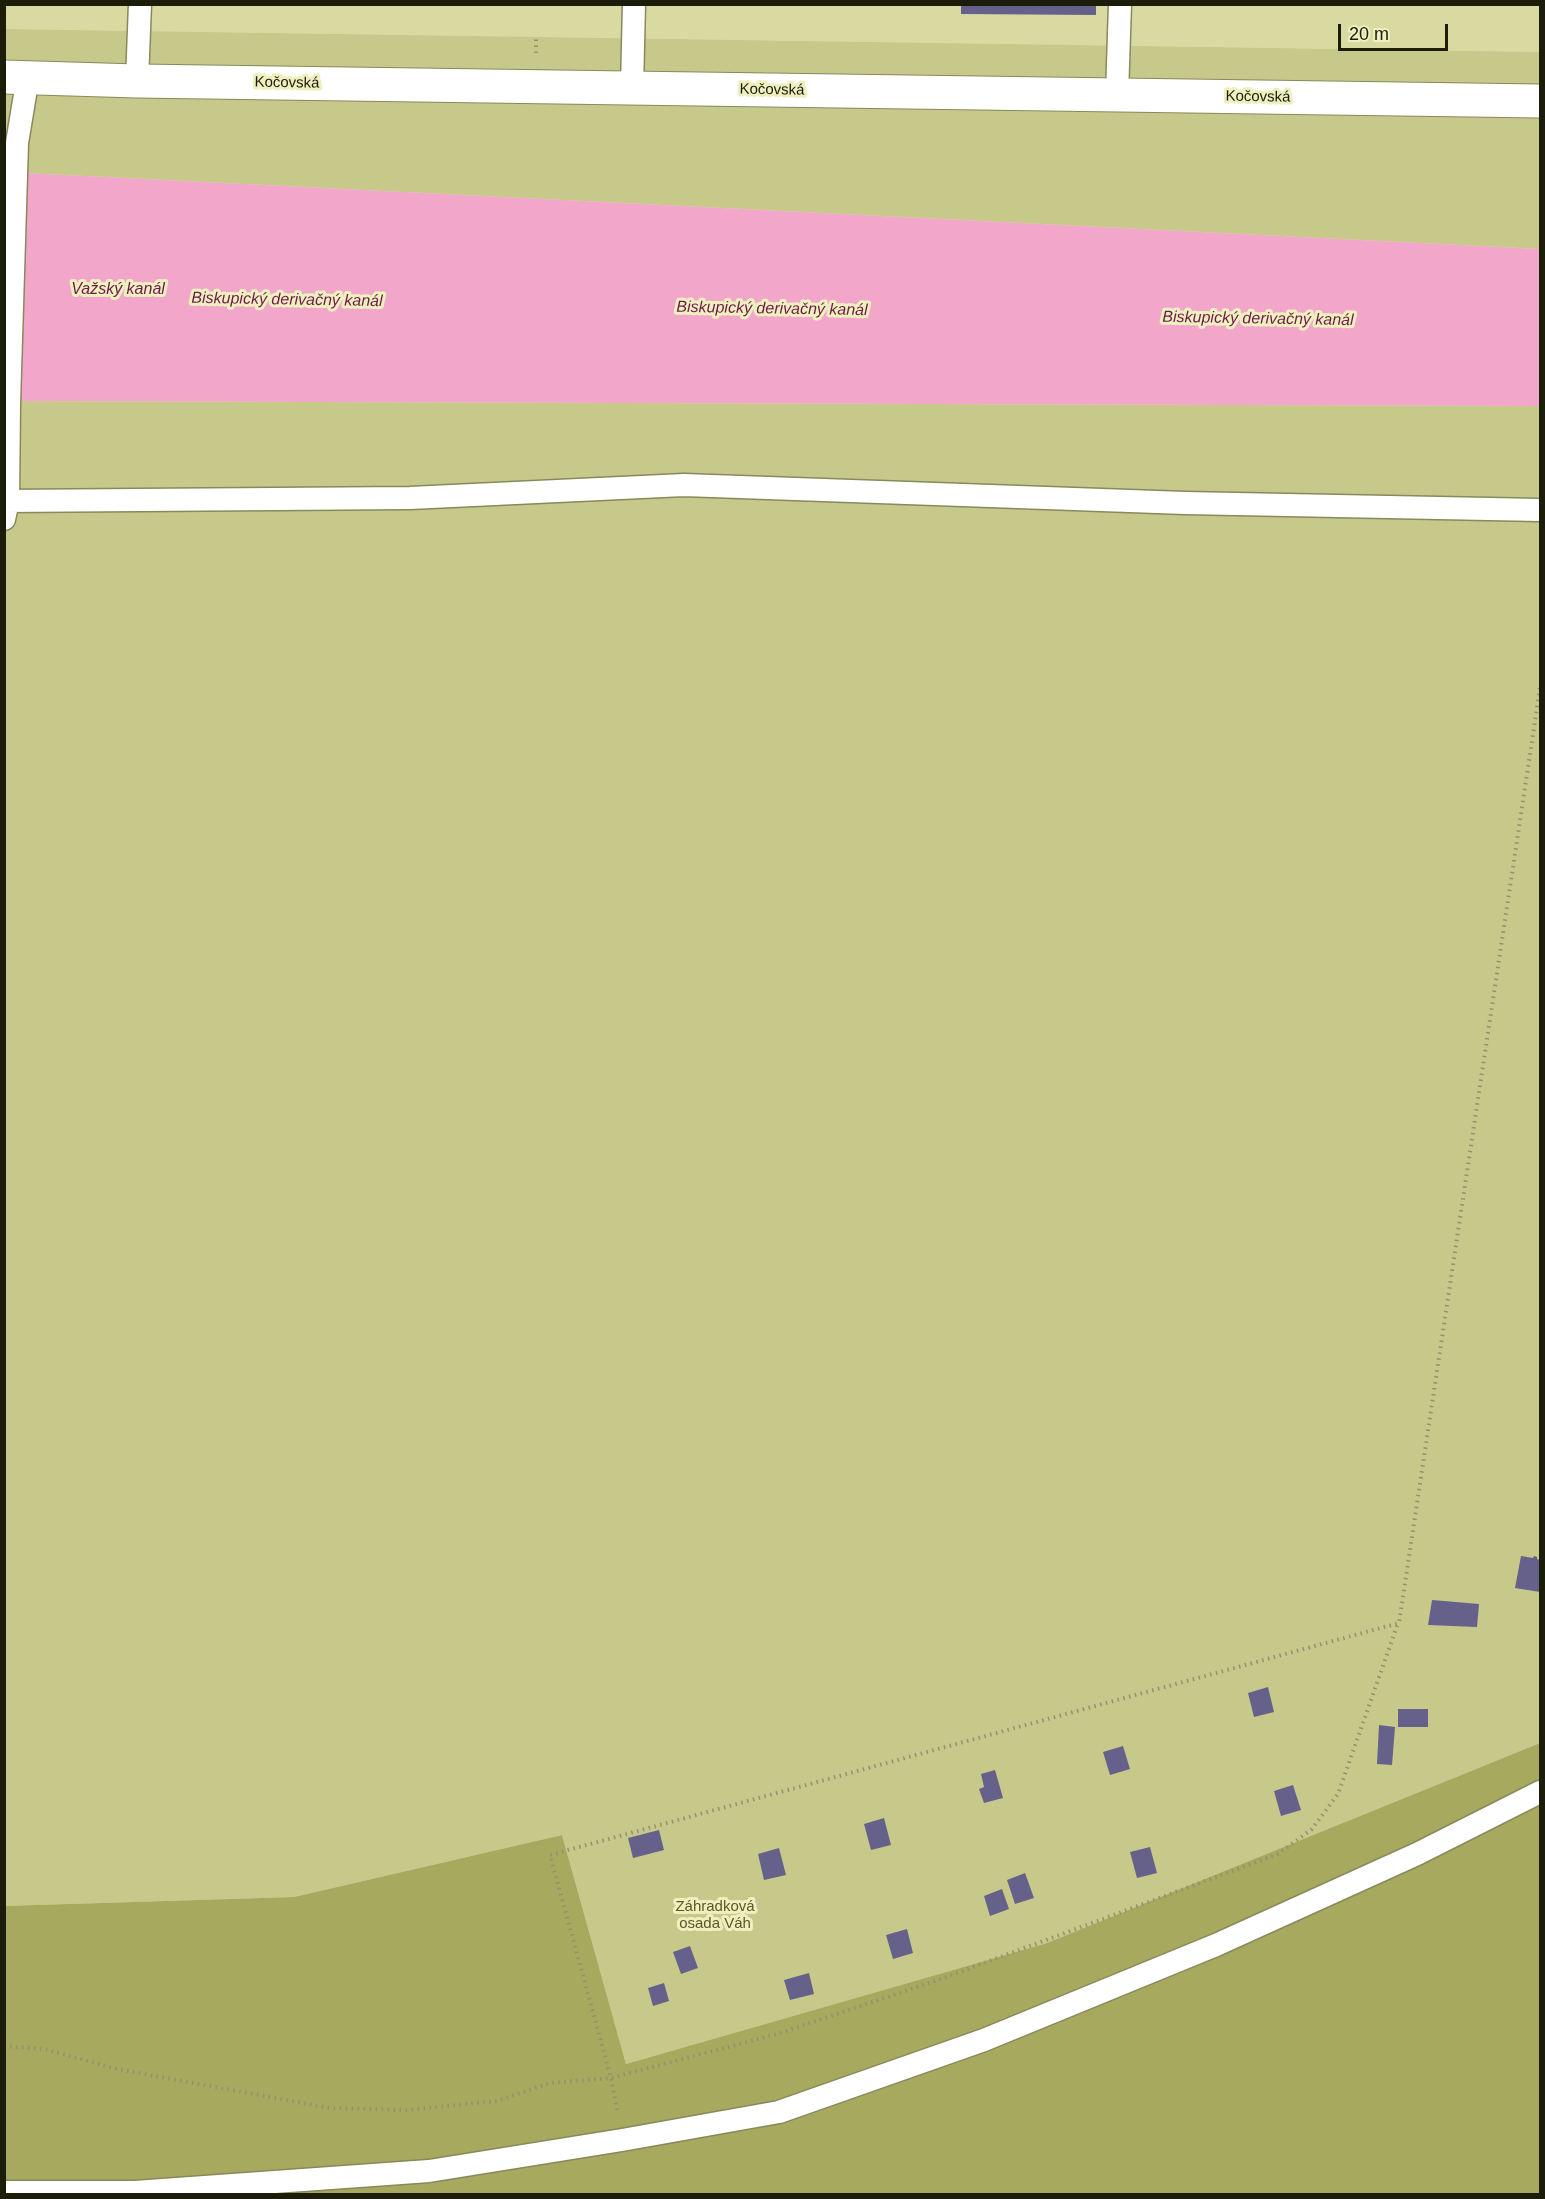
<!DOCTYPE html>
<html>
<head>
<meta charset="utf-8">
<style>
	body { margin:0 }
	#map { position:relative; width:1545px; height:2199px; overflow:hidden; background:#e0e3b2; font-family:Helvetica,sans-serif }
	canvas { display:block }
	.frame { position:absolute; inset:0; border:6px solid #1c1c0a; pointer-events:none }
	.scale { position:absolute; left:1338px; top:24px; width:110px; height:27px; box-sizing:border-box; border:3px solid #1c1c0a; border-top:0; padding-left:8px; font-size:18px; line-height:21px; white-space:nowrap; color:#1c1c0a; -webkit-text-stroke:4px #eef0bf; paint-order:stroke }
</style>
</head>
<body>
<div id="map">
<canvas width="1545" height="2199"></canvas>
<div class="frame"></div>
<div class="scale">20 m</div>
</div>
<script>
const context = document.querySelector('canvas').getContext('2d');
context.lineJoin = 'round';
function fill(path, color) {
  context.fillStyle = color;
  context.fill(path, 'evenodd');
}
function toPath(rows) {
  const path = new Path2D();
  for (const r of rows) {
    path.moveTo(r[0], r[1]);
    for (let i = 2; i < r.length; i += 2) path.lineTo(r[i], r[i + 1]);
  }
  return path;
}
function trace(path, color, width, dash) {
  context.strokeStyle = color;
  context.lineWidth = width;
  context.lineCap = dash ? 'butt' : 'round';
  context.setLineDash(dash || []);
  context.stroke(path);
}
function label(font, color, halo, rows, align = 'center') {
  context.font = font + ' Helvetica,sans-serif';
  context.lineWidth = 6;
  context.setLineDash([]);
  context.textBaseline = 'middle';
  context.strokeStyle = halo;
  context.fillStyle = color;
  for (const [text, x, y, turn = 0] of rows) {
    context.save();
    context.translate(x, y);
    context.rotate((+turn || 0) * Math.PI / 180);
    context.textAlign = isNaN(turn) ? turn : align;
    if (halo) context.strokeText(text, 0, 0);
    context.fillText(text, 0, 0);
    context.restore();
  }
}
fill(toPath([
	[5,4,1540,5,1540,52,5,29]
]), '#d8daa1');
fill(toPath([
	[5,29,1540,52,1540,249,5,172],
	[4,401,1540,406,1540,1743,1047,1943,626,2064,562,1835,294,1897,5,1906]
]), '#c6c98a');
fill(toPath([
	[1540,1743,1540,2194,5,2194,4,1906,294,1897,562,1835,626,2064,1047,1943]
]), '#a7a95e');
fill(toPath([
	[5,172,1540,249,1540,406,5,401]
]), '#f2a7ca');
fill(toPath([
	[961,4,1096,4,1096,15,961,14],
	[1521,1556,1533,1558,1534,1556,1537,1557,1537,1559,1540,1560,1540,1592,1515,1588],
	[1432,1600,1479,1604,1477,1627,1428,1625],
	[1268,1687,1274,1712,1254,1717,1248,1693],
	[1398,1709,1428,1709,1428,1727,1398,1727],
	[1379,1725,1395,1727,1392,1765,1377,1764],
	[1123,1746,1130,1769,1110,1775,1103,1752],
	[995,1770,1003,1798,984,1803,979,1789,984,1787,981,1774],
	[1293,1785,1301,1810,1281,1816,1274,1791],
	[884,1818,891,1845,871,1850,864,1824],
	[659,1830,664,1850,633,1858,628,1838],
	[1150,1847,1157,1873,1137,1878,1130,1852],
	[779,1848,786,1875,764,1880,758,1854],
	[1025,1873,1034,1898,1015,1904,1007,1880],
	[1002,1889,1009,1909,990,1916,984,1896],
	[907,1929,913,1953,893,1959,886,1935],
	[690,1946,698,1968,681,1974,673,1952],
	[809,1973,814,1994,790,2000,784,1980],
	[664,1983,669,2001,653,2006,648,1988]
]), '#66618a');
const service = toPath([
	[137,81,140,4],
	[632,88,634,4],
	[1117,95,1120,4],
	[4,501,410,498,684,485,1185,503,1540,510],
	[4,519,8,501,9,404,17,143,28,77],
	[4,2192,135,2192,429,2171,622,2140,779,2112,984,2040,1216,1945,1417,1854,1540,1792]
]);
const minor = toPath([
	[4,77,137,81,1540,101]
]);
trace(service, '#88895c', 25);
trace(minor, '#88895c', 35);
trace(toPath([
	[536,53,536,36],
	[4,2046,44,2049,117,2069,330,2108,406,2110,497,2101,550,2083,611,2078,777,2034,938,1980,1278,1854,1312,1829,1338,1794,1398,1623],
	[617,2110,611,2078,550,1855,1399,1623,1540,688]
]), '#91936f', 4, [1.5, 4.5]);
trace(service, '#fff', 22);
trace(minor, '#fff', 33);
label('15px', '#1c1c0a', '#eef0bf', [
	["Kočovská",287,83,1],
	["Kočovská",772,90,1],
	["Kočovská",1258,97,1]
]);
label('15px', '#5a5a23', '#eef0bf', [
	["Záhradková",715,1907],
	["osada Váh",715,1924]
]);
label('italic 16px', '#6f1a4a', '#eef0bf', [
	["Važský kanál",118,290],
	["Biskupický derivačný kanál",287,300,1],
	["Biskupický derivačný kanál",772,309,1],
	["Biskupický derivačný kanál",1258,319,1]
]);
</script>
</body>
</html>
